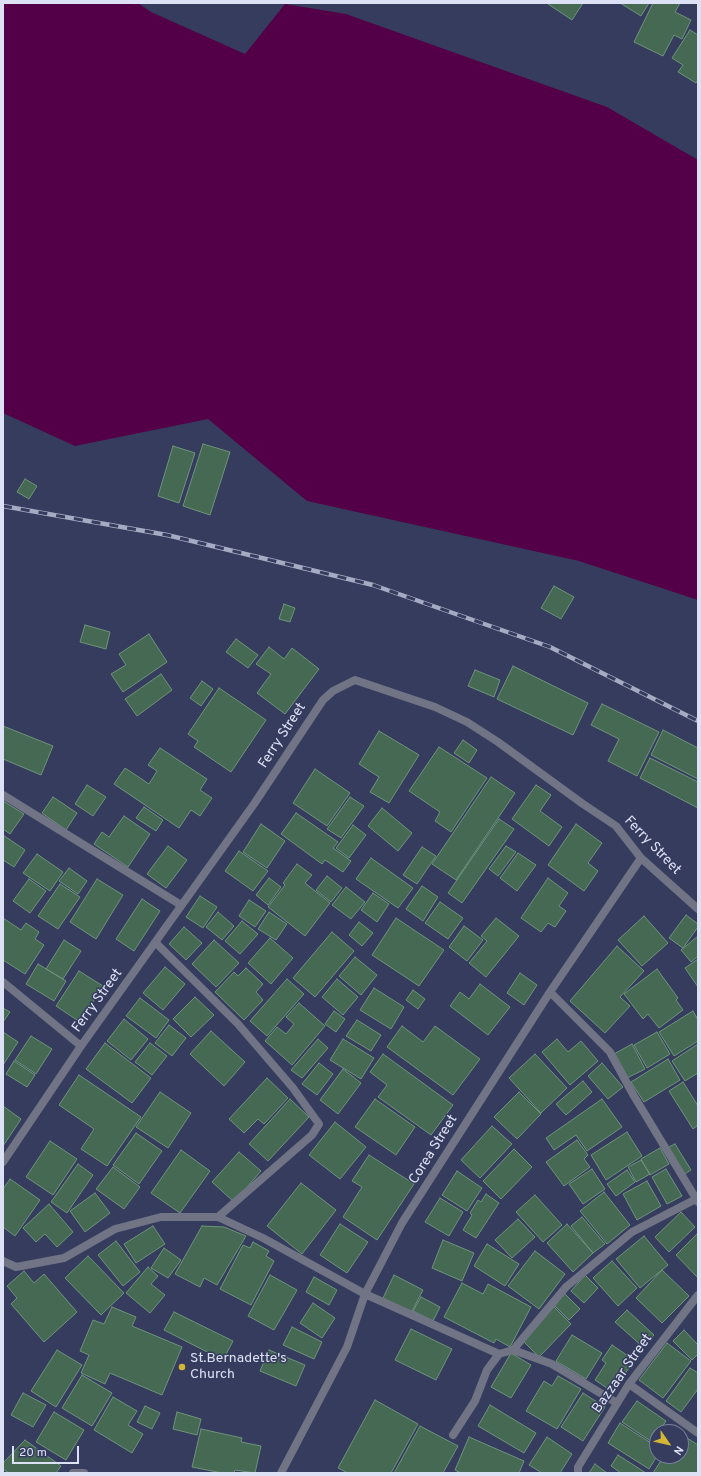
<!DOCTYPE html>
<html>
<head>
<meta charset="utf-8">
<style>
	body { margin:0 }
	#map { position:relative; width:701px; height:1476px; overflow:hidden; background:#363c5d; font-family:Overpass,sans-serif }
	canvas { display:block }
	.frame { position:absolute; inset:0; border:4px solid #dce1f5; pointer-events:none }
	.north { position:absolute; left:649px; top:1424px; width:40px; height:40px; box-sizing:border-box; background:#363c5d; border:1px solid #787e9a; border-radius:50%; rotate:124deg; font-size:11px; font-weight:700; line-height:16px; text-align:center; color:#dce1f5 }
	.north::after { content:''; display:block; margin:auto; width:14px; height:18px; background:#d4b635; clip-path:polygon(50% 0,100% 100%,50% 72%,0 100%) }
	.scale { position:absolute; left:12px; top:1446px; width:67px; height:18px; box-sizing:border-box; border:2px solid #dce1f5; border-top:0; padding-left:5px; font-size:12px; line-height:14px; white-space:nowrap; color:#dce1f5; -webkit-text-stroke:3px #363c5d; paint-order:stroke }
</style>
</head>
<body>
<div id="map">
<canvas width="701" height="1476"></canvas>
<div class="frame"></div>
<div class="north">N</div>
<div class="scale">20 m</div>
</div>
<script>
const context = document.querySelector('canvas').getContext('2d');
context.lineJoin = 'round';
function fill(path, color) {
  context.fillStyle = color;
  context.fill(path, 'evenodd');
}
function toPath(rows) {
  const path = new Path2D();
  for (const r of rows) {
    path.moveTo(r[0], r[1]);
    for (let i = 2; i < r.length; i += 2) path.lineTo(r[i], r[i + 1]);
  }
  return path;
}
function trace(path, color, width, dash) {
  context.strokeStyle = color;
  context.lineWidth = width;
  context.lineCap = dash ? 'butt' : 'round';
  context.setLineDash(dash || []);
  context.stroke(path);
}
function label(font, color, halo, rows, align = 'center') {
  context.font = font + ' Overpass,sans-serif';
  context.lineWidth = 3;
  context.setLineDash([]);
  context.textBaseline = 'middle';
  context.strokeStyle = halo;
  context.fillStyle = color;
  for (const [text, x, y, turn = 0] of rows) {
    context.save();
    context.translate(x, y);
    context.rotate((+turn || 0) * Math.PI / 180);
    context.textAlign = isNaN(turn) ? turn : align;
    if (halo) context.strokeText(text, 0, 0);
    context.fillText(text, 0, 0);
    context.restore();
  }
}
fill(toPath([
	[3,3,138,3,151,12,245,54,285,4,346,14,607,107,698,160,698,600,579,561,307,501,208,419,75,446,3,413]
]), '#530048');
const building = toPath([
	[549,3,583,3,572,20,548,4,549,3],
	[620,3,649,3,641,16,620,3],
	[653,3,680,3,675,12,691,20,682,39,674,35,663,56,634,42,653,3],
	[690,30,698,35,698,80,696,83,678,72,683,65,672,58,690,30],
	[203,444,230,452,210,515,183,506,203,444],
	[173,446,195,453,179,503,158,496,173,446],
	[25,479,37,486,29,499,17,492,25,479],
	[554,586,574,597,561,619,541,608,554,586],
	[284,604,295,608,290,622,279,619,284,604],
	[85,625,110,632,106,649,80,642,85,625],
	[149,634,167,662,123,692,111,674,126,665,119,654,149,634],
	[236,639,258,655,248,668,226,652,236,639],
	[269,647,284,659,292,648,319,669,285,714,257,693,271,674,256,664,269,647],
	[513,666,588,703,573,735,497,699,513,666],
	[475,670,500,680,494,697,468,686,475,670],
	[161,674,172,690,137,716,125,699,161,674],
	[202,681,213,689,201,706,190,698,202,681],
	[219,688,266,720,231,772,194,747,198,741,188,734,219,688],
	[602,704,659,732,637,776,608,761,619,739,591,725,602,704],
	[3,726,53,746,41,775,3,759,3,726],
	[663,730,698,748,698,779,651,755,663,730],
	[379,731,419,755,389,803,370,792,379,777,359,764,379,731],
	[463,740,477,750,469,763,454,753,463,740],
	[439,747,487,778,451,832,435,821,440,812,409,791,439,747],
	[160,748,207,779,200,790,212,798,200,816,191,810,179,828,114,784,125,768,149,784,157,771,148,765,160,748],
	[650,758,698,782,698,808,640,778,650,758],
	[315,769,350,793,327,826,293,803,315,769],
	[491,777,515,793,456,880,432,864,491,777],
	[87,785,106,797,93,816,75,804,87,785],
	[536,785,551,795,540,811,562,827,549,846,512,819,536,785],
	[53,797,77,813,66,830,42,813,53,797],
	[350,797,364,806,341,838,327,829,350,797],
	[3,801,24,814,10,834,3,829,3,801],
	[144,807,163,820,156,831,136,818,144,807],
	[382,808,412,833,398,851,368,826,382,808],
	[296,813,338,842,333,848,351,861,343,872,325,860,322,864,281,834,296,813],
	[124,816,150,834,128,867,94,844,102,832,109,837,124,816],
	[499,819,514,829,462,903,448,893,499,819],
	[261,824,285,841,267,868,243,852,261,824],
	[576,824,602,843,588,863,598,871,584,891,548,865,576,824],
	[353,825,366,835,349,858,336,848,353,825],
	[3,835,25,850,14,867,3,860,3,835],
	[168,846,187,860,166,888,147,874,168,846],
	[506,846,516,852,498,876,489,869,506,846],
	[422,847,436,856,417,884,403,875,422,847],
	[239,851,268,871,253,891,225,871,239,851],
	[518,853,536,865,517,891,500,878,518,853],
	[37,854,63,872,50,891,23,873,37,854],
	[371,858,413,888,398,908,356,879,371,858],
	[297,864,312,875,305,883,330,903,305,936,268,907,285,885,283,883,297,864],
	[69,868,87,881,78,894,59,881,69,868],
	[327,876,342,888,331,902,316,890,327,876],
	[269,878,281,887,268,905,256,895,269,878],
	[548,878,568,893,559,906,566,911,555,927,548,923,541,932,521,918,548,878],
	[29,879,46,891,30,913,13,901,29,879],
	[97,879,123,895,96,939,70,922,97,879],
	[60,884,80,897,58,929,38,916,60,884],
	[422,886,438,897,423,921,406,909,422,886],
	[346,887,365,902,351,919,332,905,346,887],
	[373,893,389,904,377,922,361,910,373,893],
	[200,896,217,907,203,928,186,917,200,896],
	[142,899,160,911,134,951,116,939,142,899],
	[249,900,266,911,255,927,239,916,249,900],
	[440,902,463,918,448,939,425,923,440,902],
	[218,912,234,926,222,940,206,927,218,912],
	[269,912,287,924,276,940,258,929,269,912],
	[686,915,698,924,698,927,683,948,669,938,686,915],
	[644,916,668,943,642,966,618,940,644,916],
	[3,918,21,930,26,923,39,932,35,939,44,945,25,974,3,960,3,918],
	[396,918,444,950,419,986,372,955,396,918],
	[496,918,519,936,486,977,469,963,487,941,481,936,496,918],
	[242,921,258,934,240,954,225,941,242,921],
	[359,922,373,933,362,946,349,935,359,922],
	[464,926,483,940,467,961,449,947,464,926],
	[184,927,202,943,186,960,169,944,184,927],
	[332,932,354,951,315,997,293,978,332,932],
	[698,936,698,956,691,962,681,950,698,936],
	[270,938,293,958,271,984,248,963,270,938],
	[64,940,81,951,63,979,46,969,64,940],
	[214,940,239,963,216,987,192,964,214,940],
	[617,946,644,971,620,997,630,1006,605,1033,570,1001,617,946],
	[355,957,377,975,361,995,339,976,355,957],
	[698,959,698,987,685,968,698,959],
	[38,964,66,981,54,1001,26,984,38,964],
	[165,967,185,984,163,1010,143,993,165,967],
	[246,968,263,984,256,992,263,1000,244,1020,215,992,234,972,238,976,246,968],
	[657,969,678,998,676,1000,683,1010,659,1028,648,1014,643,1019,624,994,657,969],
	[79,971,103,986,80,1022,56,1006,79,971],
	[520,973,537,985,524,1005,507,993,520,973],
	[287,979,304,994,267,1036,250,1021,287,979],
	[337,979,358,997,343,1015,322,997,337,979],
	[480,984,510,1007,488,1035,450,1006,460,992,469,999,480,984],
	[374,988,404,1007,391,1029,360,1010,374,988],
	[413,990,425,999,418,1009,406,1000,413,990],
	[195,997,214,1015,191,1037,173,1019,195,997],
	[140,998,169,1020,156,1038,126,1016,140,998],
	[299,1003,325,1026,292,1065,265,1041,277,1027,286,1034,294,1024,286,1017,299,1003],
	[3,1008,10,1012,3,1022,3,1008],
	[334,1011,345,1019,336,1032,325,1024,334,1011],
	[693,1011,698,1020,698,1041,674,1056,659,1032,693,1011],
	[124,1019,148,1039,131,1060,107,1041,124,1019],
	[357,1020,381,1035,371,1051,346,1036,357,1020],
	[169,1025,186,1038,172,1056,155,1043,169,1025],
	[402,1026,423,1042,435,1026,480,1059,453,1095,387,1047,402,1026],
	[211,1031,245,1062,224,1086,190,1054,211,1031],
	[3,1032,18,1042,3,1065,3,1032],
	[657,1032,670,1054,647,1068,634,1045,657,1032],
	[31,1036,52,1049,36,1074,15,1060,31,1036],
	[318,1039,328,1048,302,1078,291,1070,318,1039],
	[343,1039,374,1058,361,1079,330,1060,343,1039],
	[557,1039,568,1052,581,1041,598,1061,570,1085,542,1052,557,1039],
	[105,1043,151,1078,132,1103,86,1069,105,1043],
	[150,1043,167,1056,152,1075,135,1062,150,1043],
	[632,1044,645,1069,627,1078,614,1054,632,1044],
	[698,1044,698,1073,685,1081,672,1061,698,1044],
	[383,1054,453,1105,431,1135,378,1097,387,1085,370,1072,383,1054],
	[535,1054,567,1088,541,1113,509,1078,535,1054],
	[668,1059,680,1080,644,1102,631,1082,668,1059],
	[14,1061,35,1075,27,1087,6,1074,14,1061],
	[319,1063,333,1074,317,1095,302,1084,319,1063],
	[602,1063,623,1087,608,1099,588,1076,602,1063],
	[343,1069,361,1083,338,1114,320,1100,343,1069],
	[79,1075,141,1117,107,1166,81,1149,94,1129,59,1105,79,1075],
	[267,1078,288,1098,264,1124,258,1119,244,1133,229,1119,267,1078],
	[583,1081,592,1092,566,1115,556,1104,583,1081],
	[683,1082,698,1106,698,1125,693,1129,669,1091,683,1082],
	[160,1092,191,1113,168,1148,136,1127,160,1092],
	[519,1092,541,1114,517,1139,494,1117,519,1092],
	[290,1099,309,1117,268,1161,249,1144,290,1099],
	[375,1099,415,1127,396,1155,355,1127,375,1099],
	[602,1099,622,1127,587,1151,576,1135,554,1150,546,1138,602,1099],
	[3,1106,21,1119,3,1146,3,1106],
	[335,1122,366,1147,340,1179,309,1155,335,1122],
	[492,1126,512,1144,480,1178,461,1160,492,1126],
	[627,1132,642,1156,606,1180,591,1155,627,1132],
	[136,1133,162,1151,139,1184,113,1165,136,1133],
	[577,1140,588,1155,584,1159,590,1167,564,1186,546,1162,577,1140],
	[50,1141,77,1159,53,1195,26,1177,50,1141],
	[675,1144,691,1170,683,1175,667,1148,675,1144],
	[660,1148,669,1164,650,1175,641,1159,660,1148],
	[514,1149,532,1167,501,1199,483,1181,514,1149],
	[181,1150,210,1171,180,1213,151,1193,181,1150],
	[239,1152,261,1171,234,1202,212,1182,239,1152],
	[369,1155,414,1184,377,1240,343,1217,362,1187,352,1181,369,1155],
	[641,1160,650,1174,636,1182,628,1167,641,1160],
	[78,1164,93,1175,67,1213,51,1202,78,1164],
	[113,1167,140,1187,124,1209,96,1189,113,1167],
	[592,1169,605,1189,583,1204,569,1184,592,1169],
	[666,1169,682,1196,667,1204,652,1177,666,1169],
	[627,1170,635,1182,616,1196,607,1184,627,1170],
	[457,1171,482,1188,467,1211,442,1195,457,1171],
	[10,1179,40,1200,15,1236,3,1227,3,1189,10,1179],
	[647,1181,661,1206,637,1220,623,1194,647,1181],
	[301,1183,336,1210,302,1254,267,1226,301,1183],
	[604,1192,630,1225,607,1244,580,1211,604,1192],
	[95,1193,110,1213,85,1232,70,1211,95,1193],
	[486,1194,499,1203,476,1238,463,1230,472,1215,470,1213,478,1200,481,1202,486,1194],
	[535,1195,562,1225,543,1242,516,1212,535,1195],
	[440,1198,463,1212,449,1236,425,1222,440,1198],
	[49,1204,73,1232,57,1247,45,1234,36,1242,23,1228,49,1204],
	[681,1212,695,1227,669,1252,655,1237,681,1212],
	[582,1217,605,1244,593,1253,571,1226,582,1217],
	[518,1219,535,1237,512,1258,495,1240,518,1219],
	[340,1224,368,1242,347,1273,320,1255,340,1224],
	[567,1224,593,1253,573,1272,547,1243,567,1224],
	[153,1226,165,1244,136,1263,124,1244,153,1226],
	[202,1226,224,1227,246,1236,217,1285,204,1278,200,1287,175,1274,202,1226],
	[698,1233,698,1278,676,1255,698,1233],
	[644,1236,668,1265,640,1288,616,1259,644,1236],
	[443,1240,474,1253,462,1281,432,1268,443,1240],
	[116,1241,140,1272,123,1286,98,1255,116,1241],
	[253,1242,269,1251,266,1256,274,1261,251,1305,220,1289,243,1245,250,1248,253,1242],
	[487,1244,519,1264,505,1286,474,1266,487,1244],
	[164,1248,181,1260,168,1278,151,1268,164,1248],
	[535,1251,565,1274,539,1309,508,1286,535,1251],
	[88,1256,124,1293,101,1315,65,1278,88,1256],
	[612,1261,637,1288,618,1306,593,1278,612,1261],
	[148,1267,158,1276,151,1284,165,1295,150,1313,126,1293,148,1267],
	[662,1270,689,1296,662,1323,636,1298,662,1270],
	[24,1271,34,1283,44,1274,77,1312,44,1342,11,1304,17,1298,7,1286,24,1271],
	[270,1275,297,1290,274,1330,248,1316,270,1275],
	[394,1275,423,1290,411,1313,383,1298,394,1275],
	[585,1275,598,1288,584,1303,571,1291,585,1275],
	[314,1277,337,1290,329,1305,306,1292,314,1277],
	[462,1283,483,1294,488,1284,531,1307,510,1347,496,1339,494,1343,444,1317,462,1283],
	[564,1293,580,1309,569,1320,553,1304,564,1293],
	[421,1297,440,1307,433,1321,413,1311,421,1297],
	[313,1303,335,1318,322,1338,300,1323,313,1303],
	[112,1307,136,1317,132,1326,182,1347,162,1395,110,1373,105,1384,81,1373,89,1355,80,1351,93,1320,104,1324,112,1307],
	[554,1307,571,1324,539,1357,522,1340,554,1307],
	[627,1310,654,1335,643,1347,615,1322,627,1310],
	[174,1312,233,1341,223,1360,164,1330,174,1312],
	[292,1327,322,1342,314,1359,283,1345,292,1327],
	[411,1329,452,1349,436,1380,395,1360,411,1329],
	[684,1330,698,1345,698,1354,692,1360,673,1341,684,1330],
	[572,1335,602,1353,586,1379,556,1361,572,1335],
	[667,1343,691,1361,663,1398,639,1380,667,1343],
	[612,1345,634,1360,613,1392,595,1380,606,1363,602,1360,612,1345],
	[57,1350,82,1365,56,1407,31,1391,57,1350],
	[269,1350,305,1365,296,1386,260,1371,269,1350],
	[511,1353,531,1365,511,1398,491,1387,511,1353],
	[690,1368,698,1373,698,1389,681,1412,666,1401,690,1368],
	[82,1375,112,1393,92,1426,62,1408,82,1375],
	[558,1376,581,1389,557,1429,526,1411,544,1381,552,1386,558,1376],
	[23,1393,46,1405,33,1427,11,1415,23,1393],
	[583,1393,605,1407,583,1441,561,1427,583,1393],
	[113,1397,137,1411,128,1425,143,1434,132,1453,94,1430,113,1397],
	[375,1400,418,1424,391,1473,348,1473,338,1468,375,1400],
	[637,1401,666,1421,652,1442,622,1422,637,1401],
	[490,1405,536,1433,524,1453,478,1426,490,1405],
	[145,1406,160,1413,152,1429,137,1422,145,1406],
	[54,1412,84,1430,66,1460,36,1442,54,1412],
	[177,1412,201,1419,197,1435,173,1429,177,1412],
	[620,1423,657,1447,657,1456,649,1469,608,1443,620,1423],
	[420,1426,458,1446,443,1473,394,1473,420,1426],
	[201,1429,242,1438,241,1442,261,1446,255,1473,235,1470,234,1473,222,1473,192,1467,201,1429],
	[681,1434,698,1445,698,1473,653,1473,664,1456,681,1456,681,1434],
	[469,1437,524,1461,519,1473,461,1473,455,1470,469,1437],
	[547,1437,572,1454,560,1473,542,1473,529,1465,547,1437],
	[25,1440,61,1466,56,1473,9,1473,3,1469,3,1463,25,1440],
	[618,1455,646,1473,621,1473,611,1466,618,1455],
	[595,1464,607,1473,589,1473,595,1464]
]);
fill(building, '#456952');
trace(building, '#6e947b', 1);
trace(toPath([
	[3,795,181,905],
	[156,943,238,1024,293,1088,319,1124,312,1135,218,1217],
	[3,982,81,1046],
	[550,992,610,1052,634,1096,698,1202],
	[3,1162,81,1046,254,804,323,700,333,691,355,680,435,707,467,722,498,742,583,804,616,826,641,858,698,909],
	[3,1261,16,1267,64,1258,115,1229,161,1217,218,1217,263,1238,365,1294,499,1354,513,1350,552,1364,617,1403],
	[513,1350,566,1287,632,1232,696,1199],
	[629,1384,698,1433],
	[453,1435,475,1401,487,1370,499,1354],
	[73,1473,84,1473],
	[281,1473,347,1347,365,1294,402,1223,550,992,641,858],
	[578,1473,578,1467,629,1384,698,1295]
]), '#707484', 8);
const rail = toPath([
	[3,506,167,535,373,585,550,647,698,721]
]);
trace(rail, '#a6abc4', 4.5);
trace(rail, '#363c5d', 3, [9]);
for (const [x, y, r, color] of [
	[182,1367,4,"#d4b635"]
]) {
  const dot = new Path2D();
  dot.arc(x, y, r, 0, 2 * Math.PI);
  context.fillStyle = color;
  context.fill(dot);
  trace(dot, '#363c5d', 1.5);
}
label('14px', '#dce1f5', '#363c5d', [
	["Ferry Street",283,736,-57],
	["Ferry Street",652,846,46],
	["Ferry Street",98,1001,-54],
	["Corea Street",434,1150,-58],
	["Bazzaar Street",623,1374,-55]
]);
label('14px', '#dce1f5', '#363c5d', [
	["St.Bernadette's",190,1359],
	["Church",190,1375]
], 'left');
</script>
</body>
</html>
